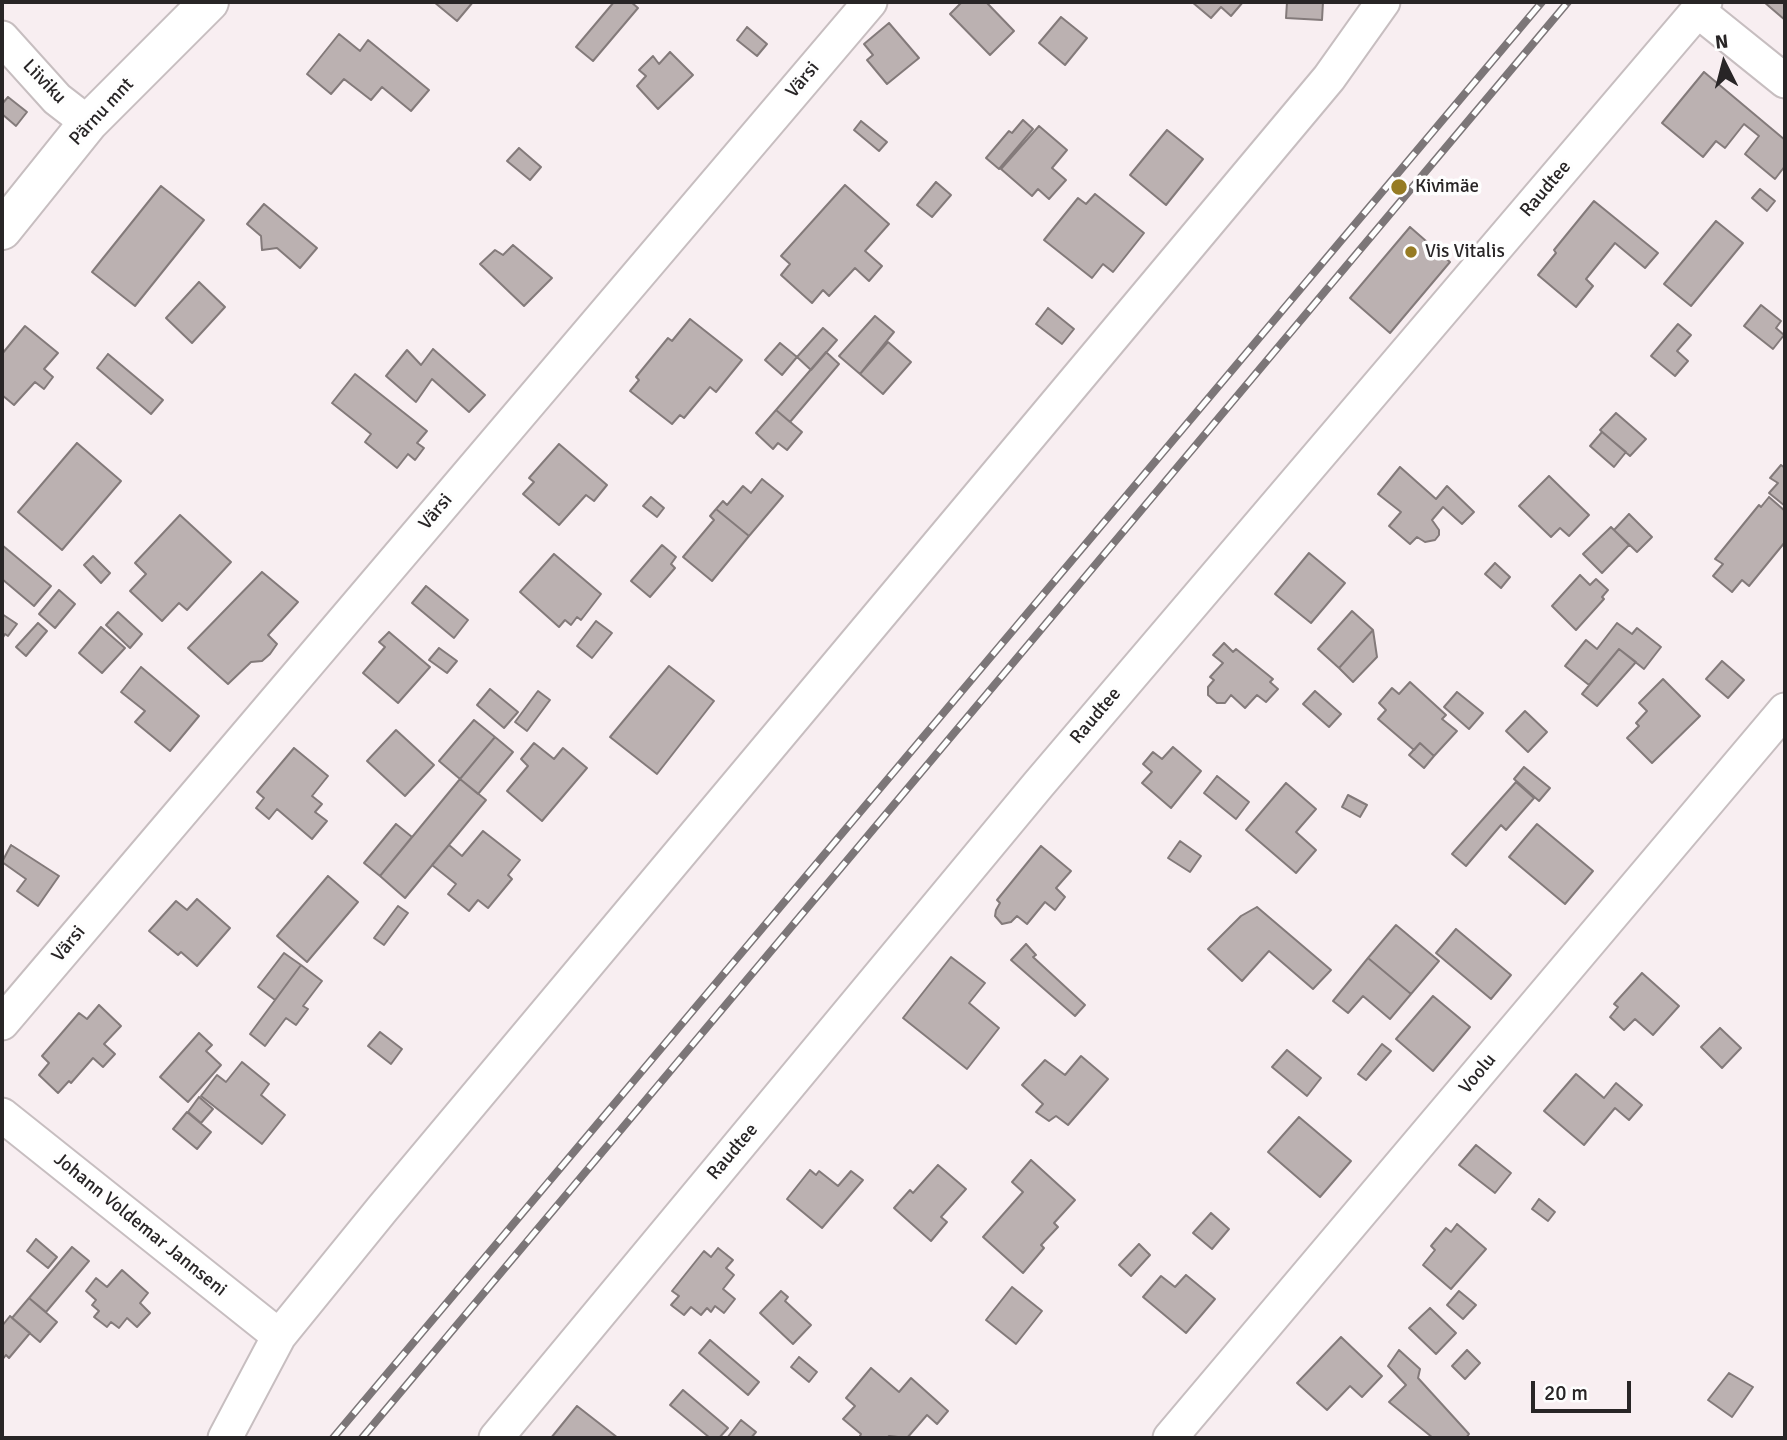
<!DOCTYPE html>
<html>
<head>
<meta charset="utf-8">
<style>
	body { margin:0 }
	#map { position:relative; width:1787px; height:1440px; overflow:hidden; background:#f8eef1; font-family:Signika,sans-serif }
	canvas { display:block }
	.frame { position:absolute; inset:0; border:4px solid #282526; pointer-events:none }
	.north { position:absolute; left:1689px; top:28px; width:70px; height:70px; -webkit-text-stroke:5px #fefefe; paint-order:stroke; rotate:354deg; font-size:19px; font-weight:700; line-height:28px; text-align:center; color:#282526 }
	.north::after { content:''; display:block; margin:auto; width:24px; height:32px; background:#282526; clip-path:polygon(50% 0,100% 100%,50% 72%,0 100%) }
	.scale { position:absolute; left:1531px; top:1381px; width:100px; height:32px; box-sizing:border-box; border:4px solid #282526; border-top:0; padding-left:9px; font-size:21px; line-height:24px; white-space:nowrap; color:#282526; -webkit-text-stroke:5px #fefefe; paint-order:stroke }
</style>
</head>
<body>
<div id="map">
<canvas width="1787" height="1440"></canvas>
<div class="frame"></div>
<div class="north">N</div>
<div class="scale">20 m</div>
</div>
<script>
const context = document.querySelector('canvas').getContext('2d');
context.lineJoin = 'round';
function fill(path, color) {
  context.fillStyle = color;
  context.fill(path, 'evenodd');
}
function toPath(rows) {
  const path = new Path2D();
  for (const r of rows) {
    path.moveTo(r[0], r[1]);
    for (let i = 2; i < r.length; i += 2) path.lineTo(r[i], r[i + 1]);
  }
  return path;
}
function trace(path, color, width, dash) {
  context.strokeStyle = color;
  context.lineWidth = width;
  context.lineCap = dash ? 'butt' : 'round';
  context.setLineDash(dash || []);
  context.stroke(path);
}
function label(font, color, halo, rows, align = 'center') {
  context.font = font + ' Signika,sans-serif';
  context.lineWidth = 7;
  context.setLineDash([]);
  context.textBaseline = 'middle';
  context.strokeStyle = halo;
  context.fillStyle = color;
  for (const [text, x, y, turn = 0] of rows) {
    context.save();
    context.translate(x, y);
    context.rotate((+turn || 0) * Math.PI / 180);
    context.textAlign = isNaN(turn) ? turn : align;
    if (halo) context.strokeText(text, 0, 0);
    context.fillText(text, 0, 0);
    context.restore();
  }
}
const building = toPath([
	[434,2,473,2,457,21,434,2],
	[614,2,631,2,638,8,593,61,576,47,614,2],
	[962,2,988,2,987,3,1014,31,990,55,950,14,962,2],
	[1192,2,1243,2,1231,16,1221,7,1211,18,1192,2],
	[1287,2,1323,2,1322,20,1286,18,1287,2],
	[1764,2,1785,2,1785,20,1764,2],
	[1061,17,1087,38,1065,65,1039,43,1061,17],
	[889,23,919,58,887,84,867,60,873,55,864,44,889,23],
	[747,27,767,44,757,56,737,40,747,27],
	[339,34,360,51,368,40,429,90,411,111,382,87,371,100,344,79,331,94,307,74,339,34],
	[670,52,693,75,658,109,637,86,646,76,639,70,653,56,659,64,670,52],
	[1704,72,1785,140,1785,166,1775,179,1745,154,1759,136,1744,124,1725,148,1716,141,1703,157,1662,123,1704,72],
	[8,97,27,112,16,126,2,114,2,104,8,97],
	[1023,120,1033,129,999,169,986,158,1009,131,1012,133,1023,120],
	[861,121,887,142,879,151,854,130,861,121],
	[1039,126,1067,150,1052,168,1066,180,1049,199,1038,189,1032,196,1001,169,1039,126],
	[1167,130,1203,159,1166,205,1130,175,1167,130],
	[519,148,541,167,530,180,507,161,519,148],
	[936,182,951,195,932,217,917,205,936,182],
	[845,185,889,224,865,251,882,266,869,281,855,268,829,296,823,290,812,303,781,275,790,264,781,256,845,185],
	[161,186,204,220,135,306,92,272,161,186],
	[1760,189,1775,201,1767,211,1752,198,1760,189],
	[1095,194,1144,233,1113,272,1103,264,1092,278,1044,240,1078,198,1086,204,1095,194],
	[1594,201,1658,253,1645,268,1615,243,1586,279,1593,286,1576,307,1538,275,1556,253,1554,250,1594,201],
	[264,204,317,248,300,268,277,248,262,250,261,236,247,224,264,204],
	[1716,221,1743,243,1691,306,1664,284,1716,221],
	[1410,227,1450,262,1390,333,1350,298,1410,227],
	[513,245,552,278,524,306,480,264,495,250,503,255,513,245],
	[199,282,225,307,192,343,166,318,199,282],
	[1761,305,1781,321,1776,328,1784,335,1773,349,1744,326,1761,305],
	[1048,308,1074,329,1062,344,1036,324,1048,308],
	[875,316,894,332,860,374,839,356,875,316],
	[690,319,742,360,716,392,710,387,684,418,680,415,672,424,630,391,639,380,636,377,668,338,672,341,690,319],
	[1678,324,1691,335,1677,351,1688,361,1675,376,1651,356,1678,324],
	[25,326,58,353,44,369,53,377,44,389,35,382,14,405,2,395,2,354,25,326],
	[823,328,837,340,811,370,797,357,823,328],
	[888,342,911,362,883,394,860,374,888,342],
	[780,343,797,357,782,375,765,360,780,343],
	[433,349,485,395,469,412,432,379,416,402,386,376,407,350,421,365,433,349],
	[826,352,839,364,790,422,776,410,826,352],
	[108,354,163,400,151,414,97,368,108,354],
	[355,374,427,431,417,443,424,448,415,460,408,454,397,468,365,442,371,434,332,403,355,374],
	[776,410,802,432,787,450,778,443,773,449,756,433,776,410],
	[1616,413,1646,439,1630,456,1600,430,1616,413],
	[1602,432,1626,452,1614,467,1590,446,1602,432],
	[77,443,121,481,62,550,18,512,77,443],
	[559,444,607,485,594,501,586,495,559,525,523,494,534,482,529,478,559,444],
	[1781,465,1785,468,1785,506,1769,493,1778,483,1770,478,1781,465],
	[1400,467,1436,499,1447,486,1474,512,1462,524,1443,507,1432,520,1439,530,1439,535,1435,540,1425,542,1417,537,1410,544,1389,526,1401,512,1378,494,1400,467],
	[1549,476,1589,515,1569,536,1560,528,1551,537,1519,506,1549,476],
	[762,479,783,496,749,536,716,509,723,501,727,505,743,486,751,493,762,479],
	[651,497,664,508,657,517,643,506,651,497],
	[1769,497,1785,511,1785,542,1749,586,1742,580,1732,592,1713,576,1723,564,1715,559,1759,505,1761,507,1769,497],
	[716,509,749,536,712,581,683,557,714,520,710,516,716,509],
	[1629,514,1652,537,1637,552,1614,530,1629,514],
	[180,515,231,562,187,610,179,603,162,621,130,591,146,574,135,563,180,515],
	[1611,527,1629,545,1602,573,1583,554,1611,527],
	[2,545,51,586,34,606,2,579,2,545],
	[662,545,676,557,671,564,675,568,650,597,631,581,662,545],
	[1309,553,1345,583,1311,623,1275,594,1309,553],
	[554,554,601,594,581,620,577,617,571,625,565,620,559,627,520,592,554,554],
	[93,556,110,573,101,583,84,565,93,556],
	[1495,563,1510,577,1501,588,1485,574,1495,563],
	[262,572,298,602,268,635,277,644,270,654,262,661,251,662,228,684,188,648,262,572],
	[1580,575,1590,585,1596,579,1608,590,1602,597,1604,599,1576,630,1552,606,1580,575],
	[426,586,468,620,454,638,412,603,426,586],
	[59,590,75,604,55,628,39,614,59,590],
	[1352,611,1373,630,1339,668,1318,649,1352,611],
	[118,612,142,634,130,648,106,625,118,612],
	[2,614,17,624,8,636,5,634,2,639,2,614],
	[596,621,612,633,592,658,577,646,596,621],
	[38,623,47,631,26,656,16,647,38,623],
	[1617,623,1632,634,1637,628,1661,647,1644,669,1619,649,1589,685,1565,666,1586,640,1597,649,1617,623],
	[101,627,125,648,102,673,79,653,101,627],
	[1373,630,1377,657,1353,682,1339,668,1373,630],
	[389,632,430,667,398,703,363,673,385,647,379,642,389,632],
	[1224,643,1233,652,1236,649,1273,679,1270,682,1278,689,1266,702,1257,695,1245,708,1231,695,1225,703,1217,703,1208,695,1208,687,1214,680,1210,677,1223,663,1213,655,1224,643],
	[439,648,457,661,447,673,429,660,439,648],
	[1619,649,1636,662,1597,706,1582,694,1619,649],
	[1722,661,1744,680,1728,698,1706,679,1722,661],
	[669,666,714,701,657,774,610,737,669,666],
	[141,667,199,716,170,751,135,722,145,711,121,692,141,667],
	[1663,679,1700,716,1652,763,1627,738,1639,726,1636,723,1647,711,1639,703,1663,679],
	[1410,682,1446,715,1442,719,1457,731,1434,756,1420,743,1414,750,1378,719,1386,710,1379,703,1392,688,1399,694,1410,682],
	[490,689,518,712,504,728,477,705,490,689],
	[538,691,550,700,527,731,515,722,538,691],
	[1315,691,1341,714,1329,727,1303,704,1315,691],
	[1457,692,1483,713,1469,729,1444,707,1457,692],
	[1525,711,1547,732,1528,752,1506,731,1525,711],
	[474,720,495,737,460,779,439,761,474,720],
	[396,730,434,765,405,796,367,761,396,730],
	[495,737,513,752,478,794,460,779,495,737],
	[534,743,554,759,563,748,587,768,542,821,507,791,528,766,521,759,534,743],
	[1420,743,1434,756,1424,768,1409,755,1420,743],
	[1173,747,1201,771,1171,808,1142,783,1152,772,1143,764,1153,752,1162,759,1173,747],
	[294,748,328,776,312,796,322,804,315,812,327,821,312,839,277,809,269,819,256,808,264,798,257,792,294,748],
	[1524,767,1550,788,1539,801,1514,779,1524,767],
	[1217,776,1249,802,1236,819,1204,793,1217,776],
	[460,779,486,800,405,898,380,876,460,779],
	[1516,782,1534,798,1506,830,1501,825,1466,866,1452,854,1516,782],
	[1286,783,1316,809,1296,832,1316,850,1296,873,1246,830,1286,783],
	[1348,795,1367,805,1360,817,1342,807,1348,795],
	[396,824,412,837,380,876,364,863,396,824],
	[1537,824,1593,871,1565,904,1509,857,1537,824],
	[483,831,520,860,508,875,512,879,488,908,478,900,469,911,448,894,456,884,432,865,449,845,462,856,483,831],
	[1180,841,1201,856,1190,872,1168,858,1180,841],
	[11,845,59,876,38,906,17,891,26,879,2,862,11,845],
	[1041,846,1071,871,1056,888,1065,897,1055,910,1045,902,1027,924,1017,916,1011,922,1002,924,995,916,996,910,1000,903,997,900,1041,846],
	[328,876,358,902,307,962,277,936,328,876],
	[197,899,230,928,197,966,181,952,178,955,149,931,176,901,187,910,197,899],
	[398,906,408,913,384,945,374,938,398,906],
	[1257,907,1331,970,1313,989,1269,951,1242,981,1208,949,1241,916,1257,907],
	[1396,925,1439,961,1411,994,1368,958,1396,925],
	[1456,929,1511,975,1491,999,1436,953,1456,929],
	[1026,944,1036,955,1033,957,1085,1005,1075,1016,1011,960,1026,944],
	[284,953,301,965,275,1000,258,987,284,953],
	[951,957,985,983,969,1003,999,1028,967,1069,903,1018,951,957],
	[1368,958,1411,994,1390,1019,1363,996,1348,1013,1333,1001,1368,958],
	[301,965,322,981,303,1006,308,1009,296,1025,286,1018,265,1046,250,1034,301,965],
	[1642,973,1679,1006,1653,1035,1635,1019,1624,1030,1610,1017,1618,1007,1614,1004,1642,973],
	[1433,996,1470,1027,1433,1071,1396,1039,1433,996],
	[99,1005,121,1026,104,1044,115,1054,103,1067,93,1058,71,1083,69,1081,58,1093,39,1075,49,1063,42,1056,79,1013,87,1019,99,1005],
	[1720,1028,1741,1048,1722,1068,1701,1047,1720,1028],
	[380,1032,402,1049,391,1064,368,1046,380,1032],
	[199,1033,212,1045,206,1051,221,1065,188,1102,160,1077,199,1033],
	[1382,1044,1391,1051,1366,1080,1358,1074,1382,1044],
	[1287,1050,1321,1078,1307,1096,1272,1067,1287,1050],
	[1081,1056,1108,1079,1068,1125,1056,1116,1049,1121,1036,1112,1043,1104,1022,1085,1045,1060,1065,1075,1081,1056],
	[242,1062,269,1084,261,1095,285,1115,262,1144,201,1096,217,1075,226,1082,242,1062],
	[1576,1074,1604,1098,1616,1083,1642,1105,1629,1120,1615,1108,1584,1145,1544,1111,1576,1074],
	[199,1097,213,1109,201,1123,188,1112,199,1097],
	[187,1112,211,1132,197,1149,173,1129,187,1112],
	[1299,1117,1351,1161,1320,1197,1268,1152,1299,1117],
	[1476,1145,1511,1173,1495,1193,1459,1165,1476,1145],
	[1031,1160,1075,1200,1054,1223,1058,1227,1041,1245,1044,1248,1023,1273,983,1237,1023,1192,1012,1182,1031,1160],
	[938,1165,966,1189,941,1217,947,1222,931,1241,894,1208,910,1190,913,1193,938,1165],
	[810,1170,816,1175,819,1171,838,1186,851,1171,863,1180,822,1228,787,1199,810,1170],
	[1539,1199,1555,1212,1548,1221,1532,1209,1539,1199],
	[1211,1213,1229,1229,1212,1249,1193,1233,1211,1213],
	[1457,1224,1486,1249,1451,1289,1423,1265,1435,1250,1431,1246,1446,1228,1451,1232,1457,1224],
	[36,1239,57,1257,48,1268,27,1251,36,1239],
	[1139,1244,1150,1255,1131,1276,1119,1265,1139,1244],
	[72,1247,89,1261,46,1312,29,1298,72,1247],
	[718,1248,733,1260,726,1268,734,1275,723,1289,735,1299,724,1313,715,1306,711,1312,707,1308,701,1315,691,1307,684,1315,671,1305,679,1296,672,1291,704,1251,711,1257,718,1248],
	[122,1270,148,1293,140,1303,150,1313,137,1327,127,1318,119,1328,111,1322,107,1327,94,1317,99,1311,92,1305,96,1300,86,1291,96,1278,107,1287,122,1270],
	[1186,1275,1215,1299,1186,1333,1143,1297,1161,1276,1175,1287,1186,1275],
	[1012,1287,1042,1311,1016,1344,986,1320,1012,1287],
	[781,1291,788,1297,785,1301,811,1325,793,1344,760,1313,781,1291],
	[1459,1291,1476,1305,1463,1319,1447,1305,1459,1291],
	[29,1298,57,1322,40,1342,12,1318,29,1298],
	[1430,1308,1456,1333,1436,1354,1409,1328,1430,1308],
	[10,1316,30,1333,9,1358,6,1355,2,1360,2,1326,10,1316],
	[1341,1337,1382,1376,1362,1397,1350,1386,1327,1410,1297,1383,1341,1337],
	[710,1340,759,1382,748,1395,699,1353,710,1340],
	[1399,1350,1420,1369,1418,1378,1469,1434,1466,1438,1433,1438,1389,1402,1406,1385,1388,1366,1399,1350],
	[1467,1350,1480,1363,1465,1379,1452,1366,1467,1350],
	[799,1357,817,1372,809,1382,791,1367,799,1357],
	[871,1368,899,1392,911,1378,948,1411,937,1424,927,1415,907,1438,889,1436,887,1438,859,1438,861,1434,843,1419,855,1406,846,1398,871,1368],
	[1729,1373,1753,1387,1732,1417,1708,1400,1729,1373],
	[683,1390,728,1428,719,1438,710,1438,670,1405,683,1390],
	[577,1406,618,1438,551,1438,577,1406],
	[741,1420,756,1432,751,1438,727,1438,741,1420]
]);
fill(building, '#bbb1b1');
trace(building, '#837a7a', 2);
const minor = toPath([
	[1698,11,1785,81],
	[2,38,57,99,88,123],
	[2,1023,870,2],
	[2,1115,279,1336],
	[225,1438,279,1336,383,1208,1329,78,1383,2],
	[496,1438,1038,785,1705,2],
	[1170,1438,1785,710]
]);
const secondary = toPath([
	[2,230,88,123,209,2]
]);
trace(minor, '#c7bec0', 37);
trace(secondary, '#c7bec0', 42);
trace(minor, '#fff', 33);
trace(secondary, '#fff', 38);
const rail = toPath([
	[333,1438,1542,2],
	[362,1438,1568,2]
]);
trace(rail, '#7c7678', 8);
trace(rail, '#fefefe', 5, [16]);
for (const [x, y, r, color] of [
	[1399,187,9,"#967b23"],
	[1411,252,7,"#967b23"]
]) {
  const dot = new Path2D();
  dot.arc(x, y, r, 0, 2 * Math.PI);
  context.fillStyle = color;
  context.fill(dot);
  trace(dot, '#fefefe', 2.5);
}
label('19px', '#282526', '#fefefe', [
	["Värsi",803,80,-50],
	["Liiviku",44,82,46],
	["Pärnu mnt",102,112,-47],
	["Raudtee",1546,189,-50],
	["Värsi",436,512,-50],
	["Raudtee",1096,716,-50],
	["Värsi",69,944,-50],
	["Voolu",1478,1074,-50],
	["Raudtee",733,1152,-50],
	["Johann Voldemar Jannseni",140,1225,39]
]);
label('19px', '#282526', '#fefefe', [
	["Kivimäe",1415,187],
	["Vis Vitalis",1425,252]
], 'left');
</script>
</body>
</html>
